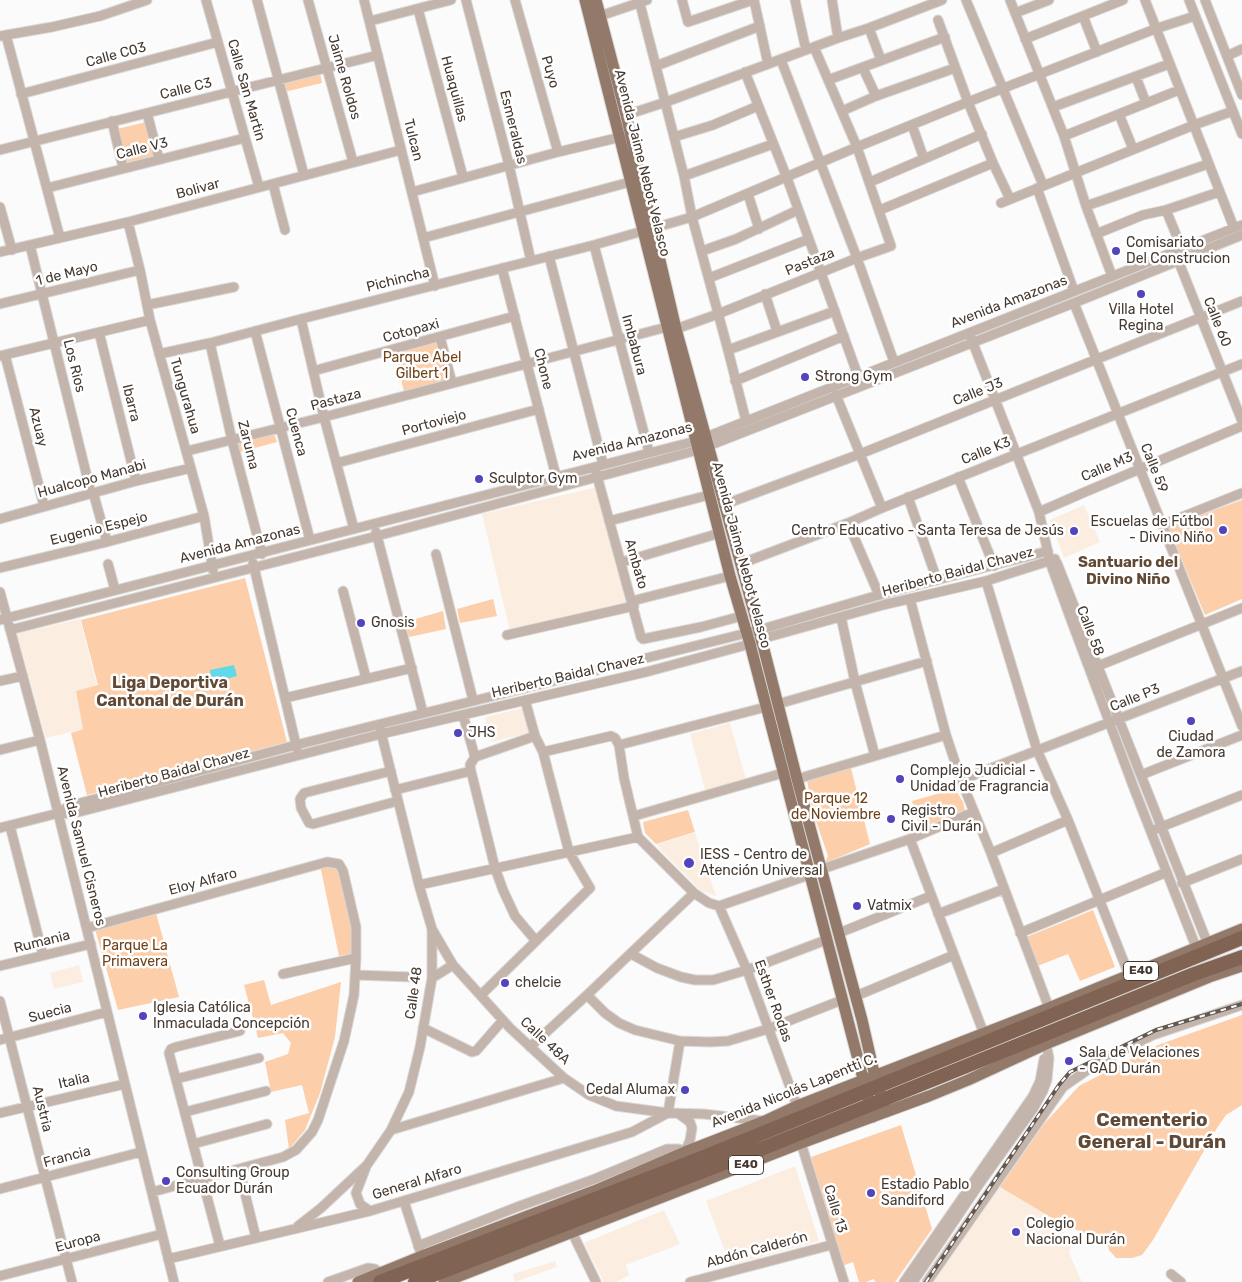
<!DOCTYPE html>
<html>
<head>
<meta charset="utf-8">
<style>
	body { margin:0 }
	canvas { display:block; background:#fbfbfb }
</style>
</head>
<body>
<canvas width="1242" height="1282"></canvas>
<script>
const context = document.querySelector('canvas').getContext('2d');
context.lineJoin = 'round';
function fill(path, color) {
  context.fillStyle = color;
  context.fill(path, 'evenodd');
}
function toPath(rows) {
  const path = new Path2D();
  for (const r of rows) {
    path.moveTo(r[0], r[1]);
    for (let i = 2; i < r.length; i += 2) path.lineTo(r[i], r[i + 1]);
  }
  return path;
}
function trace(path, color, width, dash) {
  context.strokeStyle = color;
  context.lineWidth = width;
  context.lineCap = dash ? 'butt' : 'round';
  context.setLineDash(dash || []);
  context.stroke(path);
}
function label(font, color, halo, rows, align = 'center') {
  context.font = font + ' Rubik,sans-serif';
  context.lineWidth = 5;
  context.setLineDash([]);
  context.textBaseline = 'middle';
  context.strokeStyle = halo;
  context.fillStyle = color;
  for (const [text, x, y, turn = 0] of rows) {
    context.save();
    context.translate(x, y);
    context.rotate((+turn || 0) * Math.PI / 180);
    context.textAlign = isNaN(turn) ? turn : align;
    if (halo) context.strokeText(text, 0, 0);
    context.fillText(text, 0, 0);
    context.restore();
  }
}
fill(toPath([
	[597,487,628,603,510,631,482,514],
	[1084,505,1100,542,1064,558,1050,520],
	[80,619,97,685,76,691,83,729,46,738,17,634],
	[523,708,529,733,491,742,485,717],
	[730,723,746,779,705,790,690,734],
	[695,833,716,896,701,891,661,850,657,844],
	[79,965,83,982,54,989,50,973],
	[795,1166,819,1241,730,1265,706,1201],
	[1000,1187,1057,1221,1055,1226,1073,1239,1069,1253,1082,1282,934,1282],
	[664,1210,680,1244,626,1265,629,1275,616,1282,604,1282,584,1243],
	[555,1261,557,1267,515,1282,513,1274]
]), '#fcede1');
fill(toPath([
	[320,73,322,83,284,92,282,84],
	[146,122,154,157,126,163,117,129],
	[438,342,448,380,404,392,395,352],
	[274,434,277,442,240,452,237,444],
	[1242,500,1242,599,1205,615,1168,527],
	[245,578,287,742,87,795,71,733,83,729,76,691,98,685,81,620],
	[493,599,497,616,460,623,457,609],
	[443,611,446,629,409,637,405,622],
	[851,768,870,844,825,863,828,856,816,821,814,819,807,780],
	[955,789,963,802,965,811,920,828,912,801],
	[688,810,695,832,656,844,645,833,643,822],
	[339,864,352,908,356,953,339,956,320,865],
	[1093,910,1115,967,1080,981,1068,954,1035,967,1024,938],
	[156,913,179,997,118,1010,95,929],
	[264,980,271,1005,341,982,335,1037,320,1093,305,1130,289,1149,285,1120,309,1113,302,1085,271,1092,265,1062,288,1054,291,1043,283,1033,258,1038,244,985],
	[1242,1015,1242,1105,1226,1115,1217,1128,1153,1240,1142,1255,1132,1258,1116,1258,1109,1250,1106,1238,1094,1237,1062,1224,1000,1187,1044,1124,1079,1086,1158,1045],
	[901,1125,932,1229,895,1282,876,1282,873,1279,866,1282,859,1282,853,1262,842,1266,811,1157]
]), '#fccea9');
fill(toPath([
	[234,665,237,676,212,683,210,670]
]), '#61d9e8');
const minor = toPath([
	[206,0,259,187],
	[257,0,304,175],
	[308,0,353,162],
	[364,0,435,286],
	[466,0,509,165,531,261],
	[515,0,558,152],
	[639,0,684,176,692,217,728,350,746,421],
	[682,0,688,22,753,0],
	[754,0,768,64],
	[795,0,806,50],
	[832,0,838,38],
	[966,0,1043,185],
	[1010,0,1064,136,1086,206,1112,276],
	[1145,0,1234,228],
	[1189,0,1242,134],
	[1205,0,1242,95],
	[418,9,463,177],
	[1015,13,1049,0],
	[600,16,647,0],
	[1083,16,1097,52],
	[938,20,968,102,993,163,1010,199],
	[370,21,451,0],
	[869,28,881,60],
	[6,35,60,238],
	[0,36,52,27,100,16,147,0],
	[1025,39,1123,0],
	[1227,56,1242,49],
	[781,60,857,258,894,362],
	[656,66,760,26],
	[863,68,876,96],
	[745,72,787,178,858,376],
	[1136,77,1146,103],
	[828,80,945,37],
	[21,94,218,42],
	[1053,107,1169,64],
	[842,111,876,96,955,68],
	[147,113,159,159],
	[1119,114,1133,149],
	[626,115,666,102,838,38,869,28,942,0],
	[112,121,123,168],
	[912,125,924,159],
	[1064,136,1179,90],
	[674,137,713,125,758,106],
	[0,150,378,55],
	[684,176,773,144],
	[870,182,982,134],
	[273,184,285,230],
	[47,188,245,138],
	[1037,188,1074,291],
	[412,192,558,152,621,137],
	[748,194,759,229],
	[1001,203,1194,125,1233,111],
	[1086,206,1208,164],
	[0,207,12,250],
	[880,210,993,163],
	[128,222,140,270,150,320,204,516,213,570],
	[1096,234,1143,215,1166,210],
	[423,238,630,182],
	[30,245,91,493],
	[594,245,649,452],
	[1182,249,1166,210,1219,192],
	[702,251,736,239,798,210],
	[0,252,128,222,401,150],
	[549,256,603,464],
	[1178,260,1242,421],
	[502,268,556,476],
	[709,278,809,239],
	[765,294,777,331],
	[1074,303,1242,726],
	[0,304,140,270],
	[147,305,234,287],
	[301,319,324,417,354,529],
	[676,329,718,314,857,258,891,246,857,147,814,47],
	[255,331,310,540],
	[99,332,136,481],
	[440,337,452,383],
	[971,338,1039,512,1050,562,1070,617,1135,791,1196,947],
	[210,343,232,440,262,554],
	[728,350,835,311],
	[159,354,210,343,301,319,594,245,692,217,857,147,968,102,1155,29,1195,16],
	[5,355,44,506],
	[0,356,150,320],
	[313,371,515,316],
	[735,381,844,336],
	[836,395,882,508],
	[187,451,324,417,667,327],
	[337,463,539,409],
	[596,472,641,637,643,639,701,627,742,616],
	[958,477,994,566],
	[93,492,107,542],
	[908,497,937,580],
	[723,505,860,454,1242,301],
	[1039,512,1085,492,1242,426],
	[0,519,136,481,191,468],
	[609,521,709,495],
	[848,523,879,595],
	[1162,525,1242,493],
	[376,532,423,713],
	[436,554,473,700],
	[622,562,720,533],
	[253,563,297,749],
	[1057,563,1207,942],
	[108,564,115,590],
	[740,564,848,523,882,508,1242,364],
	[0,568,103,543,204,516],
	[986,581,1037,750,1068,820,1129,975],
	[343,591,366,678],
	[0,592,40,740,174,1282],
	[910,599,946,735,961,780,991,853,1049,1008],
	[632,601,730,576],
	[841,617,855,682,875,756],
	[0,620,696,441,1242,225],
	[10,630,377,536,698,450,1074,303,1242,235],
	[507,635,634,606],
	[1098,666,1242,608],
	[0,681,23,676],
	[285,698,412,668],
	[778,704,927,661],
	[463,715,475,757],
	[535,736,475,757,470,765,471,771,495,868,503,890,515,916,536,941],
	[619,745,766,707],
	[0,750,40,740],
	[543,752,611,736,615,738,619,745,624,778,638,837,694,893,709,903,719,906,809,875],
	[391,771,304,793,300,799,301,808,309,823,313,824,398,801],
	[1141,775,1242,735],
	[797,779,946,735],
	[961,780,1242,671],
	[395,790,471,771],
	[59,813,71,814,381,734,646,672,750,644,761,639,883,605,986,581,1055,559],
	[634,816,783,773],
	[10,826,43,955],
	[0,828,59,813,69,806,296,745,759,630,879,595,1048,551],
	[1156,829,1242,795],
	[910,839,984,1034],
	[991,853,1068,820],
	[822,869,910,839,974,812],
	[1182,883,1242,859],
	[419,885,638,837],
	[719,906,747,970,797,1106],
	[938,914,1004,889],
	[87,928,327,862,339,864,343,871,356,927,356,958,354,995,344,1041,318,1120,312,1132,296,1150,283,1157,152,1192],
	[432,929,453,965,510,1028,564,1078,589,1095,616,1106,668,1113,704,1114,763,1121],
	[839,933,931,896],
	[1020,933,1167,872],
	[631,954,657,968,681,977,695,980,713,980,747,970,826,940],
	[0,966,91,944],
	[283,974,356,958],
	[355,975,412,977],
	[432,978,453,965],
	[481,995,590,888,569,852,543,752,535,736,525,700],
	[587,995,605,1013,619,1023,635,1030,680,1041,710,1042,728,1041,768,1029,842,1000],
	[856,996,954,955],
	[0,1001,72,1282],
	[423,1028,472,1052,476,1051,503,1020],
	[0,1040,107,1012],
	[530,1047,587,995,694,893],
	[176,1079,259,1058],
	[185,1112,266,1091],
	[0,1113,125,1084],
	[391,1130,564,1078],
	[801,1143,844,1282],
	[193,1144,267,1124],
	[366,1167,356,1193,360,1204,370,1211],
	[239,1169,256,1238],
	[0,1189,141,1152],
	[404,1201,420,1251],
	[298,1226,321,1208,367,1165,391,1130,409,1092,420,1047,432,978,432,929,419,885,380,728],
	[572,1232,596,1282],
	[220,1246,169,1053,171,1049,176,1047,240,1031],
	[418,1246,517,1207,592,1180,667,1149,679,1149,685,1152,690,1140,692,1128,690,1122,679,1114],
	[168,1259,370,1211,632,1132,668,1113,680,1041],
	[1171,1274,1181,1282],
	[0,1276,162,1234],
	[328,1282,368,1268,375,1269,381,1273],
	[690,1282,831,1245],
	[904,1282,1033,1096,1040,1081,1044,1059],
	[913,1282,980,1183,1033,1109,1043,1091,1047,1080,1049,1058,1045,1039],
	[927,1282,1063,1087,1099,1062,1153,1035,1242,1005]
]);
const major = toPath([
	[585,0,730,576,750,644,873,1117],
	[596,0,626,115,676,329,759,630,797,779,862,1020,875,1077,886,1112],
	[358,1282,422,1256,594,1191,685,1152,765,1121,797,1106,1039,1012,1242,929],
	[444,1282,801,1143,929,1096,968,1080,1046,1044,1212,976,1242,966]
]);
const highway = toPath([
	[380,1282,704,1157,1242,938],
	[415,1282,766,1147,1194,974,1242,957]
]);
trace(minor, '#dad8d6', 11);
trace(major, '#dad8d6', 13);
trace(highway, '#dad8d6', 16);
trace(minor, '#c3b4ac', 9);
trace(major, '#92796a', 11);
trace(highway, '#806353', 14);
const rail = toPath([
	[926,1282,1059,1085,1070,1072,1156,1030,1242,1004]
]);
trace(rail, '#635951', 4);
trace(rail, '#fff', 2, [5.5]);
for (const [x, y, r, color] of [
	[1116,251,5,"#5144bc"],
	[1141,294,5,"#5144bc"],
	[805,377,5,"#5144bc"],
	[479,479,5,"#5144bc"],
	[1223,530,5,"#5144bc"],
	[1074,531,5,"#5144bc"],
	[361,623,5,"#5144bc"],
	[1191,721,5,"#5144bc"],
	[458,733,5,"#5144bc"],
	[900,779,5,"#5144bc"],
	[891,819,5,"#5144bc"],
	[689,863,6,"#5144bc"],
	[857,906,5,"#5144bc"],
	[505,983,5,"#5144bc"],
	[143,1016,5,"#5144bc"],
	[1069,1061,5,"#5144bc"],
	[685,1090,5,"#5144bc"],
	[166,1181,5,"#5144bc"],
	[871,1193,5,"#5144bc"],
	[1016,1232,5,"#5144bc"]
]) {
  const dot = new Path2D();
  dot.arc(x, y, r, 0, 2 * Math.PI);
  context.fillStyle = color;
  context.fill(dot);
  trace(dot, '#fff', 2);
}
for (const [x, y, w] of [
	[1141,971,35],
	[746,1165,35]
]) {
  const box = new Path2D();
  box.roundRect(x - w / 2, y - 9.5, w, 19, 4);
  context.fillStyle = '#fff';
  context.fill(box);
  trace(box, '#453930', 1);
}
label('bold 12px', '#453930', null, [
	["E40",1141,971],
	["E40",746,1165]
]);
label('14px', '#453930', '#fff', [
	["Calle C03",116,55,-15],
	["Puyo",550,72,74],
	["Jaime Roldos",344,77,74],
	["Calle C3",186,89,-14],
	["Huaquillas",454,89,75],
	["Calle San Martin",246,90,74],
	["Esmeraldas",513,127,76],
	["Tulcan",413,140,76],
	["Calle V3",142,149,-14],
	["Avenida Jaime Nebot Velasco",642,163,76],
	["Bolivar",198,189,-15],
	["Pastaza",810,262,-22],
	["1 de Mayo",67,274,-14],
	["Pichincha",398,280,-14],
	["Avenida Amazonas",1009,302,-21],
	["Calle 60",1217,322,68],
	["Cotopaxi",411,331,-15],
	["Imbabura",634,345,75],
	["Los Rios",74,366,76],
	["Chone",543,369,76],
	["Calle J3",978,392,-22],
	["Tungurahua",185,396,74],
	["Pastaza",336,400,-15],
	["Ibarra",131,403,76],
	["Portoviejo",434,423,-15],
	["Azuay",38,427,76],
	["Cuenca",296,432,75],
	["Avenida Amazonas",632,442,-14],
	["Zaruma",248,445,76],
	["Calle K3",986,451,-22],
	["Calle M3",1107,467,-23],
	["Calle 59",1154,468,68],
	["Hualcopo Manabi",92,479,-15],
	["Eugenio Espejo",99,529,-14],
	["Avenida Amazonas",240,544,-14],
	["Avenida Jaime Nebot Velasco",741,555,75],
	["Ambato",636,564,74],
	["Heriberto Baidal Chavez",958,572,-15],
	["Calle 58",1090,631,69],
	["Heriberto Baidal Chavez",568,676,-13],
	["Calle P3",1135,698,-22],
	["Heriberto Baidal Chavez",174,773,-15],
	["Avenida Samuel Cisneros",81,846,76],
	["Eloy Alfaro",203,882,-15],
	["Rumania",42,942,-14],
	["Calle 48",414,993,-82],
	["Esther Rodas",773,1001,70],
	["Suecia",50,1013,-15],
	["Calle 48A",545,1041,43],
	["Italia",74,1081,-13],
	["Avenida Nicolás Lapentti C.",794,1091,-22],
	["Austria",42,1109,76],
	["Francia",67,1157,-15],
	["General Alfaro",417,1182,-17],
	["Calle 13",835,1209,73],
	["Europa",78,1242,-15],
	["Abdón Calderón",757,1250,-15]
]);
label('14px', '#453930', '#fff', [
	["Comisariato",1126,243],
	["Del Construcion",1126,259],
	["Villa Hotel",1141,310,"center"],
	["Regina",1141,326,"center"],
	["Strong Gym",815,377],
	["Sculptor Gym",489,479],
	["Escuelas de Fútbol",1213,522,"right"],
	["- Divino Niño",1213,538,"right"],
	["Centro Educativo - Santa Teresa de Jesús",1064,531,"right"],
	["Gnosis",371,623],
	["JHS",468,733],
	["Ciudad",1191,737,"center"],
	["de Zamora",1191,753,"center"],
	["Complejo Judicial -",910,771],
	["Unidad de Fragrancia",910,787],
	["Registro",901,811],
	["Civil - Durán",901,827],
	["IESS - Centro de",700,855],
	["Atención Universal",700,871],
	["Vatmix",867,906],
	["chelcie",515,983],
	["Iglesia Católica",153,1008],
	["Inmaculada Concepción",153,1024],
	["Sala de Velaciones",1079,1053],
	["- GAD Durán",1079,1069],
	["Cedal Alumax",675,1090,"right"],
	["Consulting Group",176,1173],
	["Ecuador Durán",176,1189],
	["Estadio Pablo",881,1185],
	["Sandiford",881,1201],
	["Colegio",1026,1224],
	["Nacional Durán",1026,1240]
], 'left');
label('14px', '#6f4218', '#fff', [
	["Parque Abel",422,358],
	["Gilbert 1",422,374],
	["Parque 12",836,799],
	["de Noviembre",836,815],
	["Parque La",135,946],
	["Primavera",135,962]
]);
label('bold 15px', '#614935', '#fff', [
	["Santuario del",1128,563],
	["Divino Niño",1128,580]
]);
label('bold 16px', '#614935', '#fff', [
	["Liga Deportiva",170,683],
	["Cantonal de Durán",170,701]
]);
label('bold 19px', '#614935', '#fff', [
	["Cementerio",1152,1121],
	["General - Durán",1152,1143]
]);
</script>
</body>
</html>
